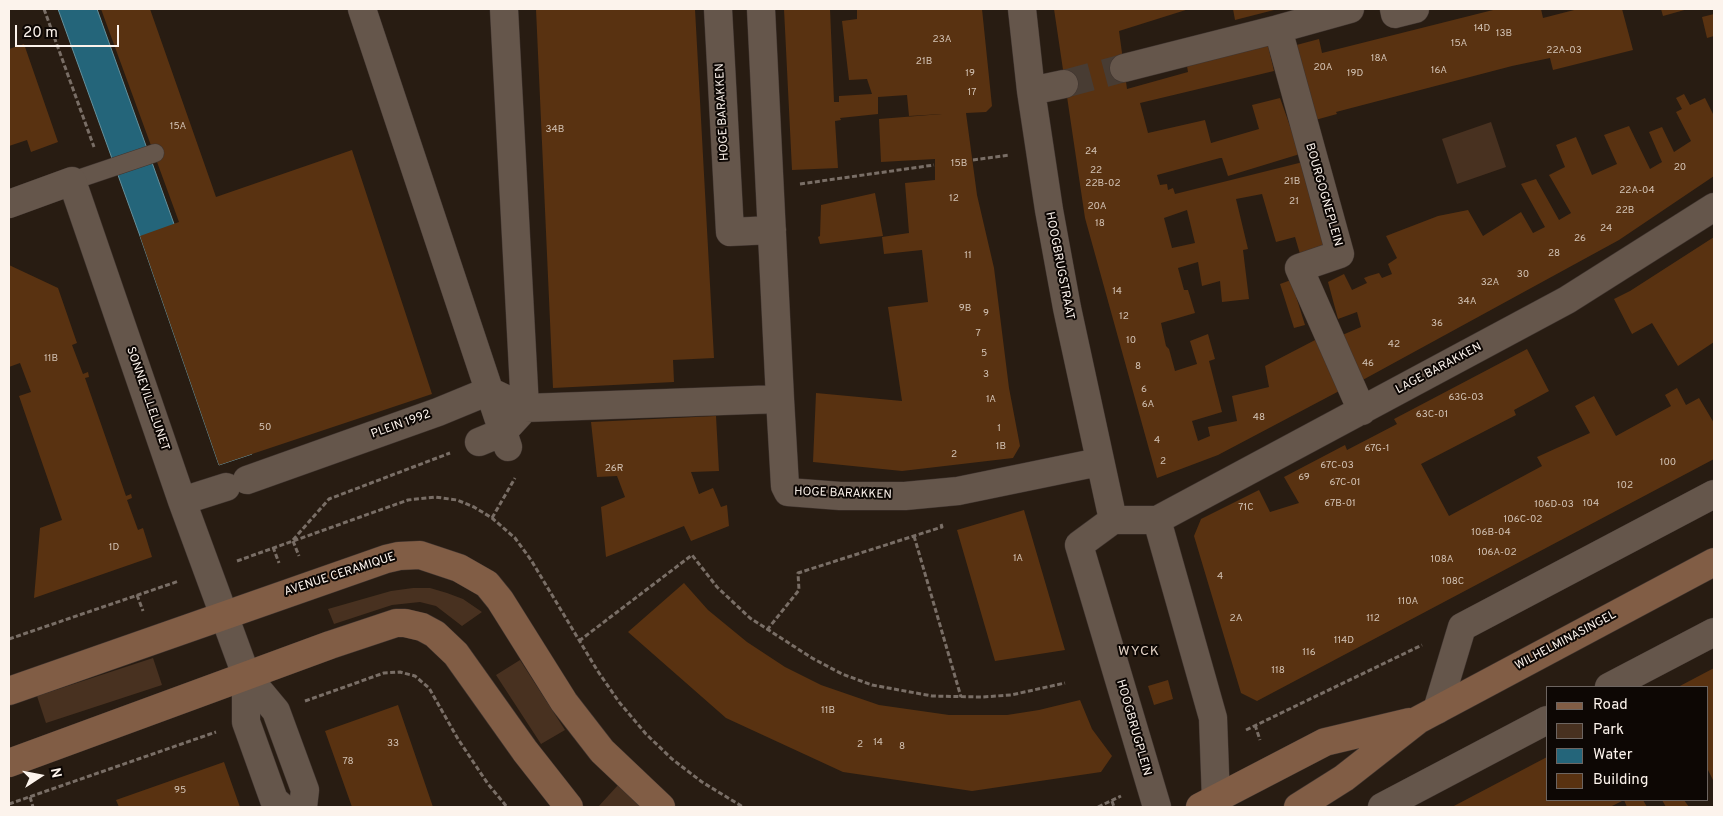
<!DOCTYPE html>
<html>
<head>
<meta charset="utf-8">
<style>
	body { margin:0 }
	#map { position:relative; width:1723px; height:816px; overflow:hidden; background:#281c12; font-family:Overpass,sans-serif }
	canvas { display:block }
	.frame { position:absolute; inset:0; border:10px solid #fcf3ec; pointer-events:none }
	.legend { position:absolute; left:1546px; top:686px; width:162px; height:115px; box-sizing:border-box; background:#0d0704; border:1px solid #6d6561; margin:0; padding:6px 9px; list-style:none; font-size:15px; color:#fcf3ec }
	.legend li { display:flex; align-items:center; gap:10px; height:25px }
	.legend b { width:25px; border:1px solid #6d6561 }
	.north { position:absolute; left:15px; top:751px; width:50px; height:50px; -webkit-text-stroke:4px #0d0704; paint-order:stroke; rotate:79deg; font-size:14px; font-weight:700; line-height:20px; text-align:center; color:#fcf3ec }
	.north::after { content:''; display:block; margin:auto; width:18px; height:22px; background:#fcf3ec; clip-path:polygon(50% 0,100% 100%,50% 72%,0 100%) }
	.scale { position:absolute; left:15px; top:25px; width:104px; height:22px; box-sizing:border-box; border:2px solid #fcf3ec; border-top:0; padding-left:6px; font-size:15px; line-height:18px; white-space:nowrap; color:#fcf3ec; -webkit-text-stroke:4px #0d0704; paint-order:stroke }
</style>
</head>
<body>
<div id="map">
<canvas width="1723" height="816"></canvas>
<div class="frame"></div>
<ul class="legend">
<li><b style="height:6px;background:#815d45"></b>Road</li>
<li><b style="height:14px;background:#483120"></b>Park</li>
<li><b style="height:14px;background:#24657a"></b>Water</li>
<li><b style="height:14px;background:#593211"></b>Building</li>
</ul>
<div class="north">N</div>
<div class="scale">20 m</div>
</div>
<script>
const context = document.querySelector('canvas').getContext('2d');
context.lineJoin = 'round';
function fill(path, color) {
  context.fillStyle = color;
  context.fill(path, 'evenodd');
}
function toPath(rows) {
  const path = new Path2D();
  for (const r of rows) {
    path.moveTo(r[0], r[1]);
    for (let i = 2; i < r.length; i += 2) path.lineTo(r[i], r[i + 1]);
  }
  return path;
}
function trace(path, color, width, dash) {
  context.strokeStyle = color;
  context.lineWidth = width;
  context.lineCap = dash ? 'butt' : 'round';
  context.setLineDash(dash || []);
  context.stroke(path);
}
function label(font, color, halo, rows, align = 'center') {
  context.font = font + ' Overpass,sans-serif';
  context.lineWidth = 4;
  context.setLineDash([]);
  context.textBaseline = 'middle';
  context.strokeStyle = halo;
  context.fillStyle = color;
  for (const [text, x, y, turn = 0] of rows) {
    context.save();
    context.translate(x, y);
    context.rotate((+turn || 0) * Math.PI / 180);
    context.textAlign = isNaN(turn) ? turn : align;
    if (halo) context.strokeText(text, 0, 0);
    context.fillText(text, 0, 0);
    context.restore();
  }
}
fill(toPath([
	[1491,122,1506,167,1457,184,1442,139],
	[413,588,430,588,447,593,463,599,482,612,462,626,436,606,420,602,392,605,334,624,328,609,391,591],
	[153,658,162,685,46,723,37,696],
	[520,660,565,730,541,744,496,675],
	[619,784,645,807,598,807]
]), '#483120');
const water = toPath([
	[58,9,97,9,174,224,252,454,219,465,140,236,58,9]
]);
fill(water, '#24657a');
trace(water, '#65909c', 1);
fill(toPath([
	[101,9,150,9,216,197,352,150,432,394,219,465,140,236,179,222],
	[536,9,695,9,714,358,673,360,674,382,553,388],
	[784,9,830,9,834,102,839,102,839,96,872,94,867,79,849,80,842,21,857,19,857,9,982,9,992,106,986,112,966,113,977,195,994,268,1009,388,1020,446,1013,458,902,471,813,462,816,393,902,401,888,307,928,302,922,250,884,254,882,237,909,233,905,183,935,180,935,159,881,162,879,119,942,114,909,116,907,95,878,97,878,114,840,118,841,120,835,121,838,168,792,170],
	[1054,9,1189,9,1119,31,1127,89,1188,72,1186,60,1267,41,1274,71,1140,103,1148,133,1205,120,1211,143,1259,129,1252,105,1280,98,1300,154,1228,176,1222,158,1220,158,1157,175,1160,185,1167,184,1168,190,1173,188,1175,194,1303,162,1330,247,1300,254,1295,237,1276,242,1262,194,1236,199,1248,249,1243,250,1249,299,1222,302,1220,281,1202,286,1198,262,1178,268,1184,290,1188,290,1195,313,1161,323,1166,346,1169,349,1175,371,1197,364,1190,341,1208,334,1215,359,1209,361,1222,412,1192,421,1198,441,1210,436,1208,427,1237,421,1232,396,1269,387,1265,366,1317,339,1343,389,1218,455,1157,478,1085,218],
	[1187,210,1195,243,1172,248,1164,218],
	[1233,9,1278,9,1235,20],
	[1497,9,1541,9,1543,18,1578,9,1622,9,1633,50,1553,70,1550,58,1512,66,1336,112,1337,114,1308,122,1289,47,1319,39,1322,53],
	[1661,9,1688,9,1663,16],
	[1714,14,1714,36,1707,38,1702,17],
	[24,44,58,142,31,152,27,140,9,146,9,49],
	[1684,94,1690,105,1705,98,1714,116,1714,176,1619,240,1359,382,1340,336,1361,327,1357,312,1338,319,1328,282,1344,274,1352,290,1367,283,1364,278,1369,276,1379,273,1382,278,1392,274,1388,264,1397,258,1386,236,1438,216,1468,210,1483,236,1521,212,1533,233,1545,227,1521,184,1536,179,1559,220,1571,213,1549,175,1565,167,1556,145,1576,137,1592,175,1617,164,1604,135,1629,126,1650,169,1662,162,1649,132,1662,127,1674,152,1691,141,1676,112,1682,109,1676,98],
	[875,193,883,236,820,244,818,237,820,236,821,205],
	[1714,237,1714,342,1678,366,1652,323,1632,334,1614,299,1630,291],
	[9,265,58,288,77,343,72,345,83,374,88,372,89,377,85,378,126,496,131,494,132,498,127,500,138,530,143,528,152,557,34,598,40,528,62,520,19,396,31,392,20,363,9,367],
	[1291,280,1305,325,1294,328,1280,284],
	[1527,349,1549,391,1514,410,1516,415,1421,464,1449,516,1542,466,1537,457,1590,433,1575,406,1594,396,1616,436,1671,406,1665,395,1677,388,1686,405,1699,398,1714,423,1714,459,1257,701,1241,693,1194,536,1201,519,1259,490,1270,512,1299,503,1284,477,1345,445,1347,450,1397,424,1394,419],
	[716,416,719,471,691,472,699,494,713,488,721,507,727,505,729,526,691,541,684,526,606,557,601,507,625,497,617,476,597,477,591,422],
	[1024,510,1065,650,995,661,957,530],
	[684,583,708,610,747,642,785,667,821,685,879,705,949,715,1007,715,1039,710,1080,700,1092,729,1112,756,1101,772,972,791,843,772,726,718,628,632],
	[1714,668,1714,782,1707,768,1707,687,1678,687],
	[1168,680,1173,699,1154,705,1148,686],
	[398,705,433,807,352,807,325,731],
	[1547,757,1547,800,1643,800,1647,807,1627,807,1624,800,1610,807,1452,807],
	[224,762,240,807,119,807,116,800],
	[1662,800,1684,800,1689,807,1666,807]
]), '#593211');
trace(toPath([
	[1064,84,1124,68]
]), '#483c33', 28, [28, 14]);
const lane = toPath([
	[72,181,155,153]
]);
const street = toPath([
	[362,9,508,447],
	[718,9,730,232,772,230],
	[761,9,780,399,785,486,788,492,840,496,905,496,958,491,1099,462],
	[1022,9,1031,91,1049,210,1067,308,1113,520],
	[1350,9,1278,29,1340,254,1299,268,1362,411],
	[1394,9,1395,14,1415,9],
	[1124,68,1278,29],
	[1031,91,1064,84],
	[9,204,72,181,182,501,246,675,276,711,305,790,303,807],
	[479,442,503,432,525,408,504,9],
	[247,480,438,412,489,391,525,408,780,399],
	[182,501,226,487],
	[1113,520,1157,520,1567,300,1714,207],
	[1113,520,1079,545,1157,807],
	[1157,520,1213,718,1216,800],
	[246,675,246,722,274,800,282,807],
	[1609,687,1714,632],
	[1437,710,1462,627,1714,494],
	[1382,807,1547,720]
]);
const secondary = toPath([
	[9,691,386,559,399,556,420,555,459,568,487,584,500,600,564,702,602,751,661,807],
	[9,763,330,645,396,623,405,623,422,627,435,634,456,654,525,751,569,807],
	[1200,807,1325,742,1409,722],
	[1298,807,1344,778,1418,720,1714,562]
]);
trace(lane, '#403530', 19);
trace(street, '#403530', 29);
trace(secondary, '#403530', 29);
trace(toPath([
	[44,9,94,147],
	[973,160,1010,155],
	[800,184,934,165],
	[492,518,515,478],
	[914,536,961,697],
	[293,540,329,499,450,453],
	[293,541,299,556],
	[273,547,279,563],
	[237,561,408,500,435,497,457,500,474,507,492,518,515,538,531,560,597,670,619,702,646,734,672,759,702,782,743,807],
	[137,595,143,611],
	[767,630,799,590,798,573,942,527,941,524],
	[9,639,179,581],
	[579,641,692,555,717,587,750,618,812,658,842,674,872,685,932,696,982,697,1011,695,1065,683],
	[305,701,384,673,400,672,415,676,429,688,458,739,488,784,507,807],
	[1255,725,1260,740],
	[1246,730,1422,645],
	[30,797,33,807],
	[1112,801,1114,807],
	[9,804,216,732],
	[1098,807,1121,796]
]), '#796e66', 3, [5, 2.5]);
trace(lane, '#65564b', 18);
trace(street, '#65564b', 28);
trace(secondary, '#815d45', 28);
label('10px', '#d3c3b5', null, [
	["14D",1482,29],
	["13B",1504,34],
	["23A",942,40],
	["15A",1459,44],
	["22A-03",1564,51],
	["18A",1379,59],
	["21B",924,62],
	["20A",1323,68],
	["16A",1439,71],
	["19",970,74],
	["19D",1355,74],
	["17",972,93],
	["15A",178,127],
	["34B",555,130],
	["24",1091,152],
	["15B",959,164],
	["20",1680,168],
	["22",1096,171],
	["21B",1292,182],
	["22B-02",1103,184],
	["22A-04",1637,191],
	["12",954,199],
	["21",1294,202],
	["20A",1097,207],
	["22B",1625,211],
	["18",1100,224],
	["24",1606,229],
	["26",1580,239],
	["28",1554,254],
	["11",968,256],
	["30",1523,275],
	["32A",1490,283],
	["14",1117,292],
	["34A",1467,302],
	["9B",965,309],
	["9",986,314],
	["12",1124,317],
	["36",1437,324],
	["7",978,334],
	["10",1131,341],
	["42",1394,345],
	["5",984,354],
	["11B",51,359],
	["46",1368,364],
	["8",1138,367],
	["3",986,375],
	["6",1144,390],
	["63G-03",1466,398],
	["1A",991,400],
	["6A",1148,405],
	["63C-01",1432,415],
	["48",1259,418],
	["50",265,428],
	["1",999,429],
	["4",1157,441],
	["1B",1001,447],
	["67G-1",1377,449],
	["2",954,455],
	["2",1163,462],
	["100",1668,463],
	["67C-03",1337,466],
	["26R",614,469],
	["69",1304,478],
	["67C-01",1345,483],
	["102",1625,486],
	["67B-01",1340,504],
	["104",1591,504],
	["106D-03",1554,505],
	["71C",1246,508],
	["106C-02",1523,520],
	["106B-04",1491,533],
	["1D",114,548],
	["106A-02",1497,553],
	["1A",1018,559],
	["108A",1442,560],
	["4",1220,577],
	["108C",1453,582],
	["110A",1408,602],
	["2A",1236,619],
	["112",1373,619],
	["114D",1344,641],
	["116",1309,653],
	["118",1278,671],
	["11B",828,711],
	["14",878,743],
	["33",393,744],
	["2",860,745],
	["8",902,747],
	["78",348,762],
	["95",180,791]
]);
label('12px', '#fcf3ec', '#0d0704', [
	["HOGE BARAKKEN",723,112,-93],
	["BOURGOGNEPLEIN",1323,195,74],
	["HOOGBRUGSTRAAT",1059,266,79],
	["LAGE BARAKKEN",1439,369,-28],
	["SONNEVILLELUNET",147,399,71],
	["PLEIN 1992",401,425,-20],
	["HOGE BARAKKEN",843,494,2],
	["AVENUE CERAMIQUE",340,575,-18],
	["WILHELMINASINGEL",1566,641,-28],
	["HOOGBRUGPLEIN",1133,728,74]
]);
context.letterSpacing = '1px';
label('14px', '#e2d1c4', '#0d0704', [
	["WYCK",1139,652]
]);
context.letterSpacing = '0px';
</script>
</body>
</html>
